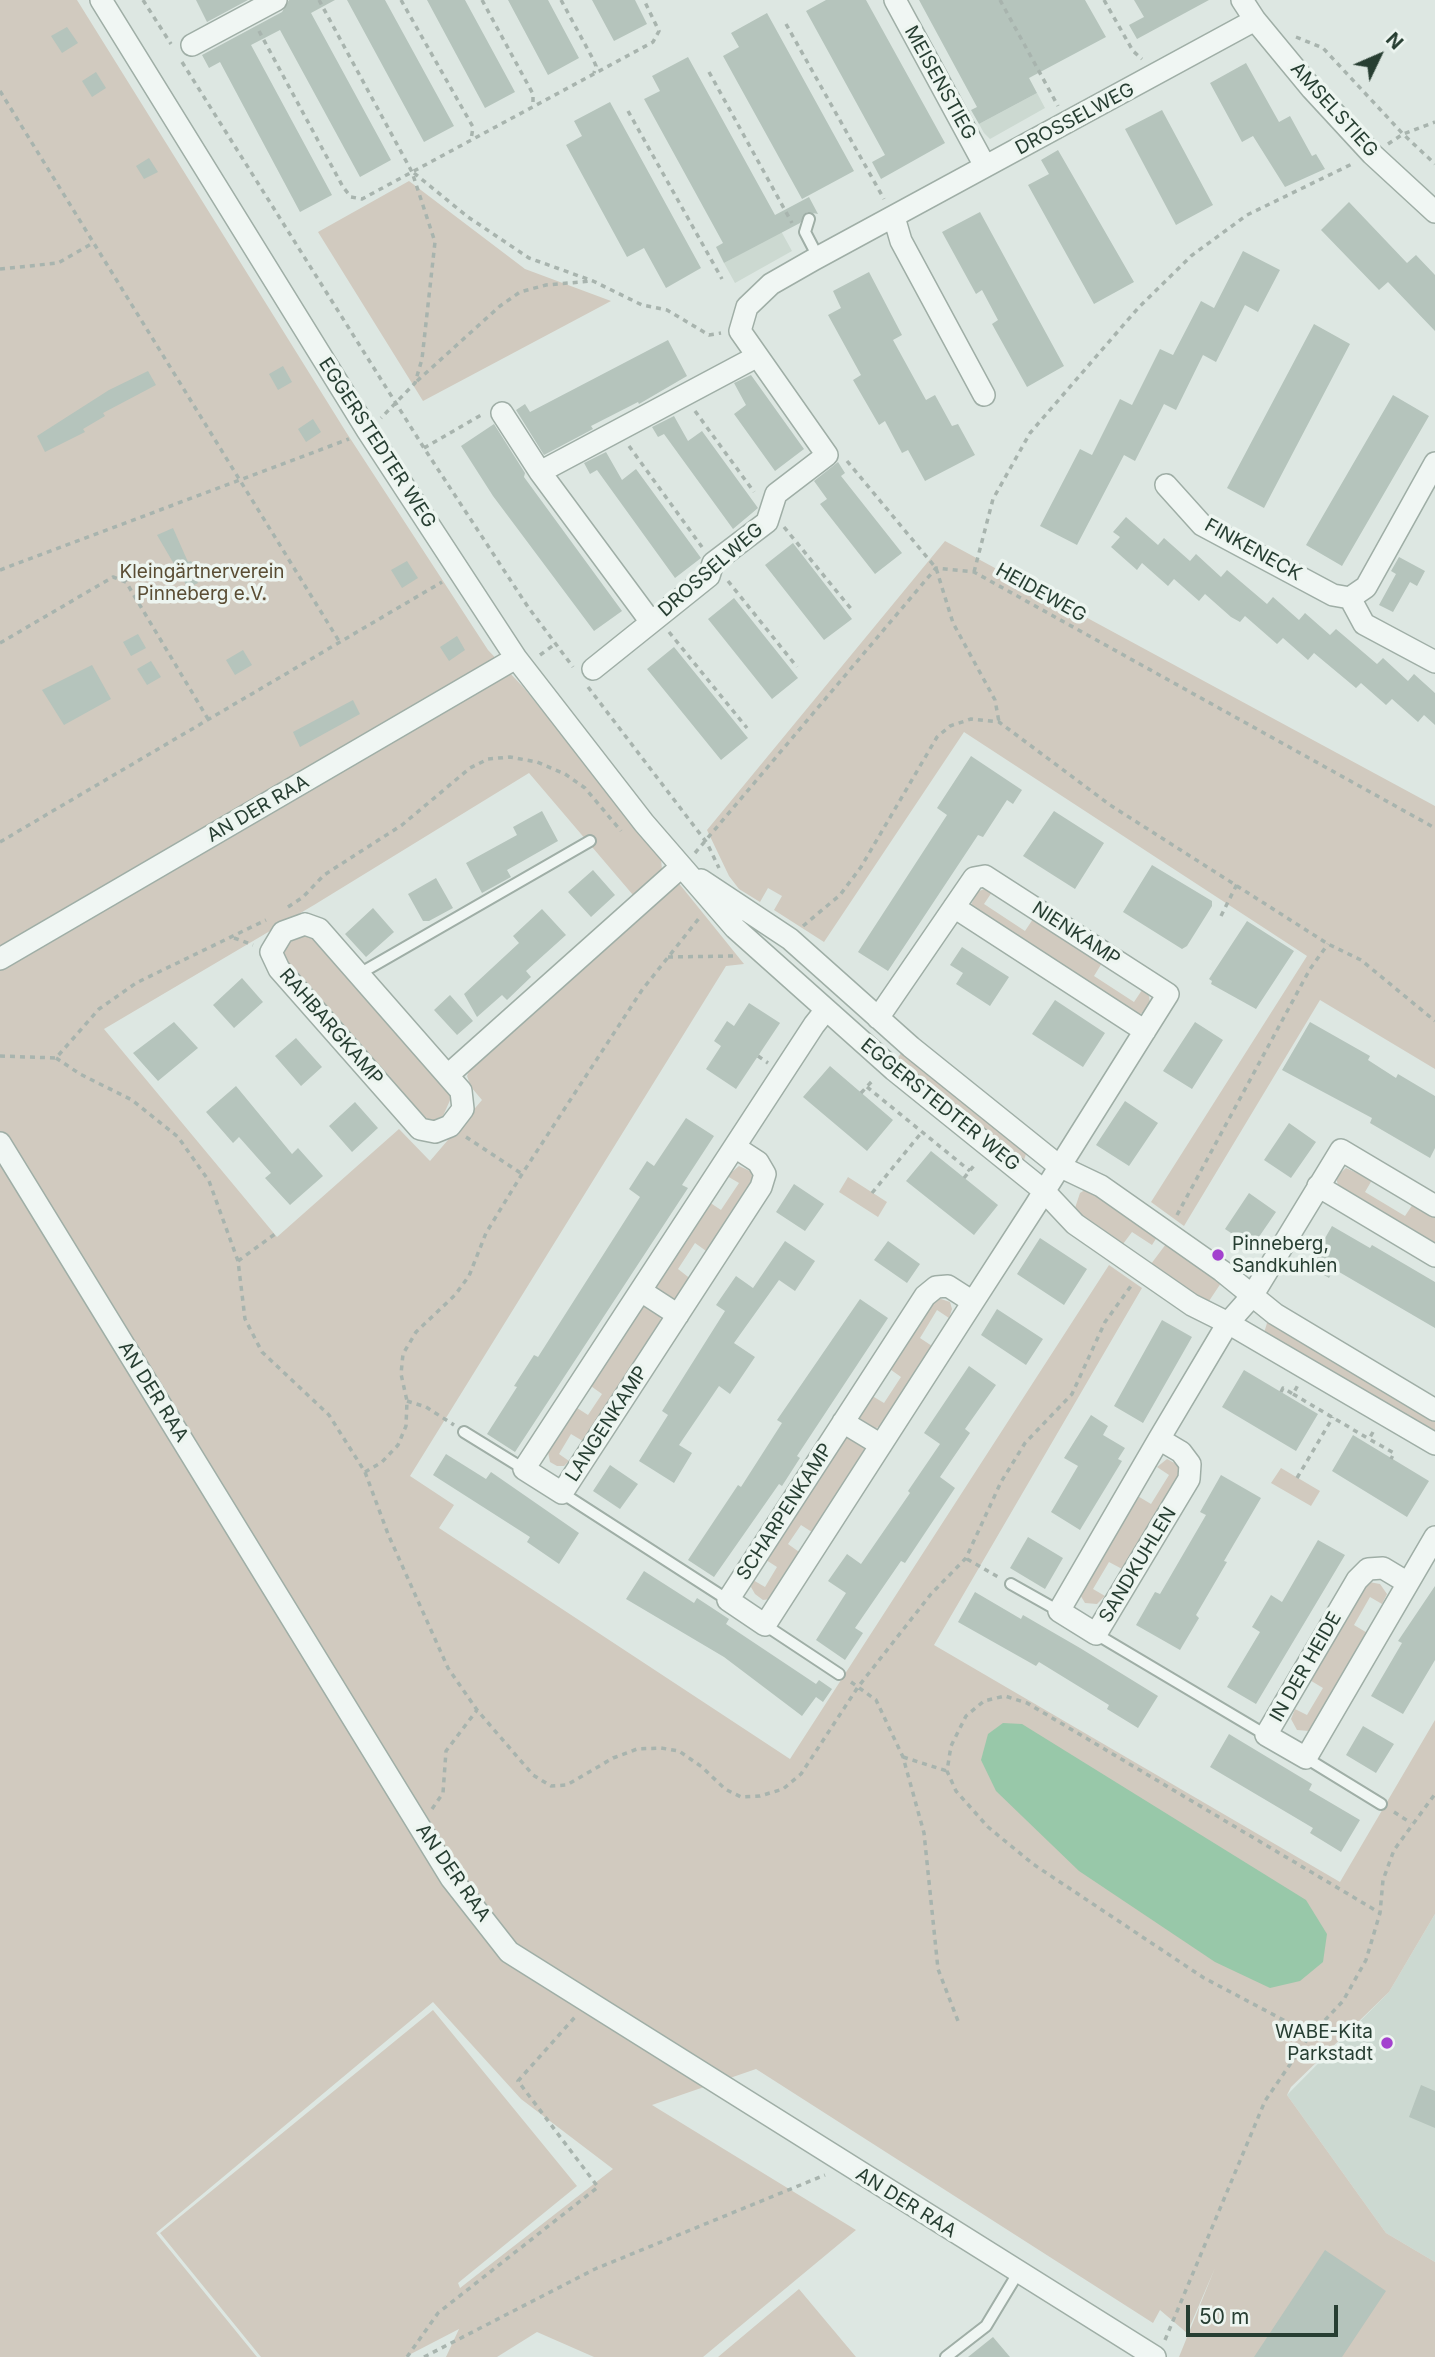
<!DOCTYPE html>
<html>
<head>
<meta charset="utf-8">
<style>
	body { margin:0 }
	#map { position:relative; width:1435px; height:2357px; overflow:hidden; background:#dde7e2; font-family:Inter,sans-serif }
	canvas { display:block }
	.north { position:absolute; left:1344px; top:21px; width:70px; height:70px; -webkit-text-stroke:5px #edf5f0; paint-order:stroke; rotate:46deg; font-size:19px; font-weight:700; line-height:28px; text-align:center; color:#273e32 }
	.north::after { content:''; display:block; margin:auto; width:24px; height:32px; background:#273e32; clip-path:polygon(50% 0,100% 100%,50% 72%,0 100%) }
	.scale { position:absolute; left:1186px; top:2305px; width:152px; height:32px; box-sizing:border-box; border:4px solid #273e32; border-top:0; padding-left:9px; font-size:21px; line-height:24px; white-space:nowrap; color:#273e32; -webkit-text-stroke:5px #edf5f0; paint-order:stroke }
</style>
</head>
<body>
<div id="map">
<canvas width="1435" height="2357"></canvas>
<div class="north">N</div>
<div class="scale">50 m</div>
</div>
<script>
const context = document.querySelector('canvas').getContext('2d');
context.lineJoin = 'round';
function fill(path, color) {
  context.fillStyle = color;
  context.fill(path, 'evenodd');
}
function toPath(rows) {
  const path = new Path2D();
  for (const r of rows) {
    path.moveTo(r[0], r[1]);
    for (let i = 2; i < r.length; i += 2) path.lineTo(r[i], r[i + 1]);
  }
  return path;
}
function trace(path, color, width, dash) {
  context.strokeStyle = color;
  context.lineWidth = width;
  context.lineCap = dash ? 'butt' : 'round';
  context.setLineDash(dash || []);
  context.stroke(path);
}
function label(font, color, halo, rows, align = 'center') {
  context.font = font + ' Inter,sans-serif';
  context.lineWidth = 7;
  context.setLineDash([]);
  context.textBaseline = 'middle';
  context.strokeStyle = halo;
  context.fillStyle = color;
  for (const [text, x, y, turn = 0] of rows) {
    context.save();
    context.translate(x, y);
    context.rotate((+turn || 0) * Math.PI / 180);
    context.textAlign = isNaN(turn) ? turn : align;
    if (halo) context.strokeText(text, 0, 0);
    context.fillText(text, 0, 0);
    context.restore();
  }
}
fill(toPath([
	[1037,93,1045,108,990,139,984,133,979,124],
	[781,231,792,251,735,283,724,263],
	[1435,1914,1435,2262,1386,2233,1287,2095,1389,1992]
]), '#ccd9d1');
fill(toPath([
	[0,0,77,0,346,432,488,650,524,688,661,858,662,870,633,895,529,773,314,905,104,1029,277,1237,399,1129,430,1161,482,1100,471,1087,467,1076,472,1065,677,881,744,964,726,966,410,1476,454,1505,439,1528,790,1759,1109,1265,1142,1288,934,1645,1340,1882,1435,1720,1435,1914,1389,1992,1291,2087,1287,2095,1386,2233,1435,2262,1435,2357,1179,2357,1215,2268,1187,2333,1160,2310,1153,2323,756,2069,652,2105,856,2230,703,2357,594,2357,537,2332,497,2357,446,2357,459,2329,405,2357,261,2357,160,2233,433,2010,577,2186,458,2283,460,2288,613,2169,521,2099,433,2002,156,2233,257,2357,0,2357],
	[409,181,525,269,611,301,423,401,318,232],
	[945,541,1435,806,1435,1069,1320,1000,1184,1226,1151,1202,1307,956,964,732,824,942,774,910,782,896,768,888,760,902,739,889,729,876,707,830],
	[984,889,992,892,984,904,1025,931,1033,919,1102,963,1094,976,1134,1002,1142,990,1149,996,1150,1003,1144,1012,1138,1015,970,907,977,892],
	[301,934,310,935,320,942,447,1088,451,1098,443,1116,434,1120,424,1119,283,957,284,947],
	[902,1052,1027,1151,1024,1160,1018,1162,896,1060],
	[739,1166,750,1171,754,1178,709,1253,695,1243,678,1269,692,1280,676,1299,667,1299,655,1286,706,1200,721,1210,739,1183,727,1176],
	[1346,1168,1372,1180,1365,1192,1405,1216,1413,1204,1435,1211,1435,1248,1339,1190,1336,1177],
	[848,1177,887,1202,878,1217,839,1192],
	[1088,1188,1159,1234,1152,1245,1132,1232,1120,1248,1074,1211,1080,1193],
	[1169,1240,1221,1283,1209,1301,1203,1302,1148,1268],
	[935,1297,950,1302,952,1309,949,1318,937,1310,920,1338,935,1348,883,1426,869,1430,858,1418,869,1394,884,1403,901,1377,887,1367],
	[644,1305,659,1311,662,1325,586,1443,571,1434,559,1454,569,1461,564,1466,557,1466,550,1462,547,1447,574,1406,588,1415,602,1394,588,1384,638,1308],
	[1273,1321,1435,1415,1435,1438,1264,1333,1267,1323],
	[847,1435,863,1444,867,1450,815,1534,801,1525,788,1544,802,1554,771,1599,763,1600,755,1594,751,1587,753,1580,765,1587,777,1567,763,1558],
	[1167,1459,1180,1466,1181,1473,1124,1570,1109,1562,1093,1589,1105,1596,1097,1604,1085,1603,1079,1593,1136,1495,1151,1504,1169,1475,1157,1467],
	[1281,1468,1320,1491,1311,1506,1271,1483],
	[1369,1582,1380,1584,1387,1594,1382,1604,1370,1597,1354,1625,1369,1634,1314,1727,1309,1731,1297,1730,1291,1719,1295,1709,1307,1715,1323,1688,1308,1679,1363,1585],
	[799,2289,856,2357,718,2357]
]), '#d1cabf');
fill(toPath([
	[1003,1723,1022,1724,1306,1900,1327,1934,1323,1962,1300,1981,1270,1988,1215,1962,1079,1871,996,1791,981,1760,988,1734]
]), '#98c8a9');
fill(toPath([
	[196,0,248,0,207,22],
	[289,0,335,0,311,13,391,160,360,177,280,30,251,45,332,195,300,212,220,62,209,68,202,55,282,12],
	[347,0,385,0,454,126,424,142],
	[427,0,465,0,515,92,485,108],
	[508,0,548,0,579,58,548,75],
	[592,0,635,0,647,24,614,41],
	[826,0,866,0,945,143,881,179,872,162,885,155,806,11],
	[919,0,1085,0,1106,37,1029,78,1037,93,979,124,971,110,977,107],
	[1134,0,1209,0,1137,39,1129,25,1144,17],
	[767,13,854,171,802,199,723,56,739,47,731,33],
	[67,27,78,43,62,53,51,36],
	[688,57,775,215,809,197,818,214,807,212,800,223,724,263,716,247,723,243,644,99,660,91,652,76],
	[1246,63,1279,122,1290,116,1312,156,1316,154,1325,169,1285,187,1253,136,1242,142,1210,83],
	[96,72,106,88,92,97,82,81],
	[610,102,701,268,666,288,644,248,627,257,566,145,582,136,574,121],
	[1162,110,1213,205,1176,225,1125,129],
	[1058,150,1134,282,1094,304,1028,185,1049,174,1041,160],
	[149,158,158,172,144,179,136,166],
	[1349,202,1407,263,1416,255,1435,275,1435,331,1388,282,1379,290,1321,230],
	[980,212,1064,366,1027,387,992,324,998,320,982,290,976,294,942,232],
	[1243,251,1280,270,1258,312,1245,305,1216,362,1203,355,1176,410,1164,404,1135,461,1124,455,1077,545,1040,526,1080,449,1092,455,1120,399,1132,405,1160,349,1173,355,1201,301,1214,308],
	[869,272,902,335,893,340,926,400,935,395,952,426,958,424,975,455,925,481,908,450,902,453,885,421,879,425,853,380,861,375,828,315,841,308,833,291],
	[1314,324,1350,344,1264,508,1227,488],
	[668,340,687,376,639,404,638,402,591,426,593,429,544,455,516,410,525,404,530,412],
	[283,366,292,382,278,390,269,374],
	[148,371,156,385,103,413,105,416,83,429,85,432,45,452,37,436,109,390],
	[751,375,804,449,775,471,734,414,746,405,734,383],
	[1393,395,1429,416,1342,566,1306,545],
	[674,416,688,441,702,431,758,508,733,529,664,434,658,437,652,427],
	[313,419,321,432,306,442,298,429],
	[494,424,525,473,524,477,622,611,594,631,493,496,461,446],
	[606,452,622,480,636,469,701,558,675,578,597,470,590,474,584,463],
	[838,462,845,473,841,476,902,553,875,574,820,504,827,499,814,481],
	[1126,517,1158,545,1164,538,1190,561,1196,554,1221,577,1227,570,1267,604,1273,597,1299,620,1305,613,1330,635,1336,629,1377,664,1383,658,1408,681,1414,674,1435,693,1435,725,1424,715,1418,722,1392,699,1386,705,1361,683,1356,688,1314,653,1308,660,1283,638,1277,644,1245,616,1240,622,1231,617,1205,594,1199,601,1174,579,1168,586,1142,563,1137,570,1111,547,1120,537,1113,532],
	[173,528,188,562,191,561,198,574,195,576,198,583,188,588,157,535],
	[793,543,852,619,824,640,765,565],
	[1399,557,1425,571,1417,586,1410,582,1393,612,1379,605,1396,574,1391,571],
	[407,561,418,578,402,588,391,570],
	[734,598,798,678,772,699,708,619],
	[138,634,146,648,131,656,123,642],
	[457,636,465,650,449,661,440,647],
	[674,647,748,738,721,760,647,669],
	[243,650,252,665,235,675,226,660],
	[151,661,161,677,147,685,137,669],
	[92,665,111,699,64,725,42,690],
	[353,700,360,714,300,747,293,732],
	[971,756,1022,790,1013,804,1007,800,983,837,978,835,888,971,858,952,947,815,937,808],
	[542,811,558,841,507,870,511,877,482,893,466,863,517,835,513,827],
	[1054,811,1104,843,1075,889,1023,856],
	[1152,865,1212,901,1212,906,1187,946,1182,949,1123,912],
	[593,870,615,895,591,917,568,892],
	[436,878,453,908,429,921,423,921,408,894],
	[373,908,394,932,366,957,345,934],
	[542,909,566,935,526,971,531,977,507,1000,502,995,477,1017,464,994,519,943,513,936],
	[1247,921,1294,951,1256,1009,1211,984,1212,981,1209,979],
	[962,947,1009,977,990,1006,956,984,963,973,950,965],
	[242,978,263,1002,234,1028,213,1005],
	[450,995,473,1021,457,1035,434,1010],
	[1055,1000,1105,1033,1083,1067,1032,1034],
	[749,1003,780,1023,736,1089,706,1069,721,1046,714,1041,727,1021,734,1026],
	[174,1022,198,1048,158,1081,133,1053],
	[1195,1022,1223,1040,1192,1089,1163,1071],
	[1310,1022,1370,1056,1368,1060,1396,1078,1398,1074,1435,1096,1435,1148,1430,1158,1370,1123,1372,1118,1282,1070],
	[296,1038,322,1067,301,1086,275,1056],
	[830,1066,893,1120,867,1151,803,1097],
	[236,1086,292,1154,298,1148,323,1176,290,1205,265,1178,271,1173,239,1137,233,1143,206,1112],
	[1125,1101,1158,1123,1129,1166,1096,1145],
	[355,1102,378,1128,352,1152,329,1126],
	[686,1118,714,1136,682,1185,688,1188,515,1452,487,1434,517,1387,514,1386,534,1355,538,1357,640,1197,629,1189,647,1161,654,1166],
	[1289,1123,1316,1142,1291,1178,1264,1160],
	[931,1151,998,1205,974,1235,906,1181],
	[794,1184,824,1204,805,1231,776,1212],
	[1249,1193,1276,1212,1252,1247,1225,1229],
	[1332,1226,1370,1248,1372,1245,1435,1282,1435,1328,1334,1269,1329,1278,1309,1266],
	[1040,1238,1087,1269,1064,1305,1017,1274],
	[785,1241,815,1261,795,1291,779,1280,734,1343,755,1357,730,1394,719,1386,679,1445,692,1453,674,1483,639,1461,668,1415,662,1411,725,1311,716,1305,736,1276,753,1288],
	[888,1241,920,1264,907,1283,874,1260],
	[860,1299,888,1318,797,1456,800,1458,782,1486,779,1484,714,1577,688,1560,738,1485,741,1487,782,1423,777,1420],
	[997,1309,1043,1339,1026,1365,981,1335],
	[1162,1320,1192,1337,1143,1423,1114,1406],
	[969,1366,996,1385,965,1429,970,1433,940,1477,955,1488,905,1563,901,1561,855,1628,863,1633,845,1660,816,1640,846,1593,828,1581,847,1554,861,1564,910,1493,908,1491,940,1444,924,1433],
	[1244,1370,1318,1414,1296,1451,1222,1407],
	[1091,1415,1108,1426,1103,1435,1125,1448,1118,1459,1122,1461,1080,1530,1051,1512,1078,1466,1064,1458],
	[1353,1435,1429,1481,1407,1517,1332,1471],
	[446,1454,486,1479,491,1472,579,1533,559,1564,527,1542,530,1537,433,1475],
	[610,1465,638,1484,620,1509,593,1491],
	[1221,1475,1261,1498,1224,1561,1227,1562,1196,1615,1199,1618,1180,1650,1136,1625,1155,1592,1160,1594,1206,1515,1200,1512],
	[1028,1537,1063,1558,1045,1589,1010,1568],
	[1318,1540,1345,1555,1256,1704,1227,1687,1260,1632,1252,1627,1271,1595,1282,1602],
	[644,1571,694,1603,697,1598,729,1619,726,1624,816,1684,819,1680,832,1689,823,1702,816,1697,802,1716,724,1657,626,1599],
	[1435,1586,1435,1660,1403,1714,1371,1696,1402,1643,1398,1641],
	[975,1592,1021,1619,1023,1615,1080,1648,1158,1696,1138,1728,1107,1709,1109,1705,1039,1662,1036,1666,958,1622],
	[1363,1726,1394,1744,1376,1773,1346,1755],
	[1229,1734,1312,1784,1309,1790,1360,1820,1341,1852,1310,1833,1313,1828,1210,1767],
	[1421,2085,1435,2091,1435,2128,1409,2117],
	[1325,2250,1386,2291,1342,2357,1254,2357],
	[993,2337,1010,2357,968,2357]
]), '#b5c4bc');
const lane = toPath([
	[809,219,805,232,818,257],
	[359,974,590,841],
	[464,1432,524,1469],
	[562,1493,728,1600],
	[1011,1584,1059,1611],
	[765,1625,839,1674],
	[1096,1634,1266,1735],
	[1306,1758,1381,1804],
	[946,2357,986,2326,1018,2273]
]);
const street = toPath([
	[101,0,367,430,516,658,644,823,735,928,894,1070,1043,1190,1075,1224,1192,1305,1228,1323,1435,1444],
	[895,0,985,166],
	[1242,0,1255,20,1312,89,1372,154,1435,212],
	[192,45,276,0],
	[894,217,901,241,984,395],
	[502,413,540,472,651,622],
	[540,472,756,357],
	[1166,485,1202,525,1333,595,1350,598,1366,587,1435,463],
	[1350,598,1364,624,1435,662],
	[593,669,709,576,713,563,767,522,776,494,827,455,740,331,747,307,771,284,813,260,1255,20],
	[701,880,790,939,911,1047,1059,1166,1101,1186,1222,1271,1275,1314,1435,1410],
	[954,907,1145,1031],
	[305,924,319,929,461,1091,463,1109,450,1126,435,1132,420,1129,279,969,271,952,283,932,305,924],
	[0,959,516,658],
	[878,1018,974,878,985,876,1168,994,1035,1206,973,1302,765,1625,728,1600,925,1296,936,1287,948,1286,973,1302],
	[448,1075,681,867],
	[0,1143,451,1878,509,1952,1155,2357],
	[735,1147,758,1162,765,1174,761,1187,562,1493,524,1469,814,1025,825,1011],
	[1318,1186,1435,1256],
	[641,1291,678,1315],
	[843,1422,881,1445],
	[1159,1439,1181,1452,1190,1464,1189,1479,1096,1634,1059,1611,1159,1439,1228,1323,1252,1296,1341,1150,1435,1206],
	[1408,1583,1383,1568,1368,1569,1357,1580,1266,1735,1306,1758,1435,1537]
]);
trace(lane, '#9faea6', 14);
trace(street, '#9faea6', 24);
trace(toPath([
	[143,0,171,44],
	[319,0,412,172,435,242,422,359,415,383,381,418],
	[401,0,473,127,471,140],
	[482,0,533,94,533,107],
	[561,0,593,59,596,66,594,73],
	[1000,0,1058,106],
	[1104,0,1133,51,1142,59],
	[786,24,884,199],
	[259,31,343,187,351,197,362,199,653,42,659,31,644,0],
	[1296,37,1323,48,1403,134,1435,164],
	[182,62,424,448,528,607,573,667],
	[709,72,792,223],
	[0,91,339,641],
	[628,111,722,279],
	[1388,144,1403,134,1435,122],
	[414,173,468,217,529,258,593,281,642,305,667,310,709,335,721,333],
	[0,269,58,263,93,243],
	[417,381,500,306,520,292,546,285,592,281],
	[695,411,754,492],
	[629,446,702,547],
	[424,448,483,414],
	[847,461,936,568,953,623,995,700,999,722],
	[784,527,852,610],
	[0,570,349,439],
	[974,572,993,499,1030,433,1139,307,1191,256,1247,215,1354,163],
	[728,581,797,667],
	[669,632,747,728],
	[0,643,113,577,126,582,208,719],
	[540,655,555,644],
	[588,687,707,843,719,868],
	[0,842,442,582],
	[695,853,936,568,974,572,1435,828],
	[288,907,303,897,324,875,402,825,470,768,488,759,510,757,537,762,565,774,585,788,621,831],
	[1221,916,1237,884],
	[803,926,840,895,861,867,937,737,950,726,971,719,999,722,1110,805,1328,944,1361,960,1435,1021],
	[234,938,253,945],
	[668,957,733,956],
	[0,1056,56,1058,99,1009,136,983,266,920],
	[758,1056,768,1063],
	[56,1058,80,1074,132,1100,178,1137,209,1181,238,1261,245,1319,262,1352,329,1415,365,1472,388,1534,448,1668,477,1710,533,1775,551,1786,567,1785,613,1758,637,1749,661,1748,679,1751,702,1767,725,1789,741,1797,760,1796,783,1789,801,1774,858,1687,931,1594,966,1558,1001,1482,1025,1443,1072,1394,1105,1322,1131,1286],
	[867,1087,970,1171],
	[861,1093,874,1079],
	[466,1137,522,1174],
	[964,1178,976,1163],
	[872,1193,922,1132],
	[1177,1215,1310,969,1328,944],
	[238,1261,275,1234],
	[1281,1392,1283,1388,1293,1394,1298,1385],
	[1293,1394,1369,1439],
	[407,1401,426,1407,454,1425],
	[1373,1432,1369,1439,1394,1453,1391,1459],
	[365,1472,382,1462,398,1445,406,1426,407,1401,401,1374,403,1354,416,1332,455,1295,469,1276,486,1233,522,1174,642,990,700,917],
	[1297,1478,1333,1417],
	[967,1559,1000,1578],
	[851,1682,876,1700,903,1757,924,1833,938,1969,958,2021],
	[903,1757,947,1771],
	[432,1809,443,1793,446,1751,477,1710],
	[1394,1812,1411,1823],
	[1308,2038,1293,2025,1204,1978,1033,1864,988,1827,956,1791,947,1771,951,1746,966,1716,984,1701,1005,1696,1027,1703,1380,1913],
	[1165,2340,1265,2101,1308,2038,1343,2001,1366,1960,1380,1913,1383,1880,1394,1850,1435,1794],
	[407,2357,438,2313,598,2187,518,2081,575,2017],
	[424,2357,595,2269,825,2175]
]), '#a8b4ae', 3.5, [5, 5]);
trace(lane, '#f0f6f3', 10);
trace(street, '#f0f6f3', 21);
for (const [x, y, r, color] of [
	[1218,1255,7,"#a341ce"],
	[1387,2043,7,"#a341ce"]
]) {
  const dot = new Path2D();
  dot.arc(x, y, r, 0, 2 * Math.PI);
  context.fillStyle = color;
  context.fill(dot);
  trace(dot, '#edf5f0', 2.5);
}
label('19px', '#273e32', '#edf5f0', [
	["MEISENSTIEG",940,83,61],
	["AMSELSTIEG",1334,110,48],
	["DROSSELWEG",1075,119,-28],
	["EGGERSTEDTER WEG",377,443,57],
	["FINKENECK",1253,550,29],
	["DROSSELWEG",711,570,-41],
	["HEIDEWEG",1041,593,29],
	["AN DER RAA",258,809,-30],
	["NIENKAMP",1076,934,33],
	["RAHBARGKAMP",331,1027,49],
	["EGGERSTEDTER WEG",940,1105,39],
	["AN DER RAA",153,1392,58],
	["LANGENKAMP",607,1424,-57],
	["SCHARPENKAMP",785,1512,-57],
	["SANDKUHLEN",1138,1565,-59],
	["IN DER HEIDE",1306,1667,-60],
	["AN DER RAA",453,1873,55],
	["AN DER RAA",906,2203,32]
]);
label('19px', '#5a4d34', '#edf5f0', [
	["Kleingärtnerverein",202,572],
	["Pinneberg e.V.",202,594]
]);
label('19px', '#273e32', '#edf5f0', [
	["Pinneberg,",1232,1244],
	["Sandkuhlen",1232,1266],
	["WABE-Kita",1373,2032,"right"],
	["Parkstadt",1373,2054,"right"]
], 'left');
</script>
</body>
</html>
